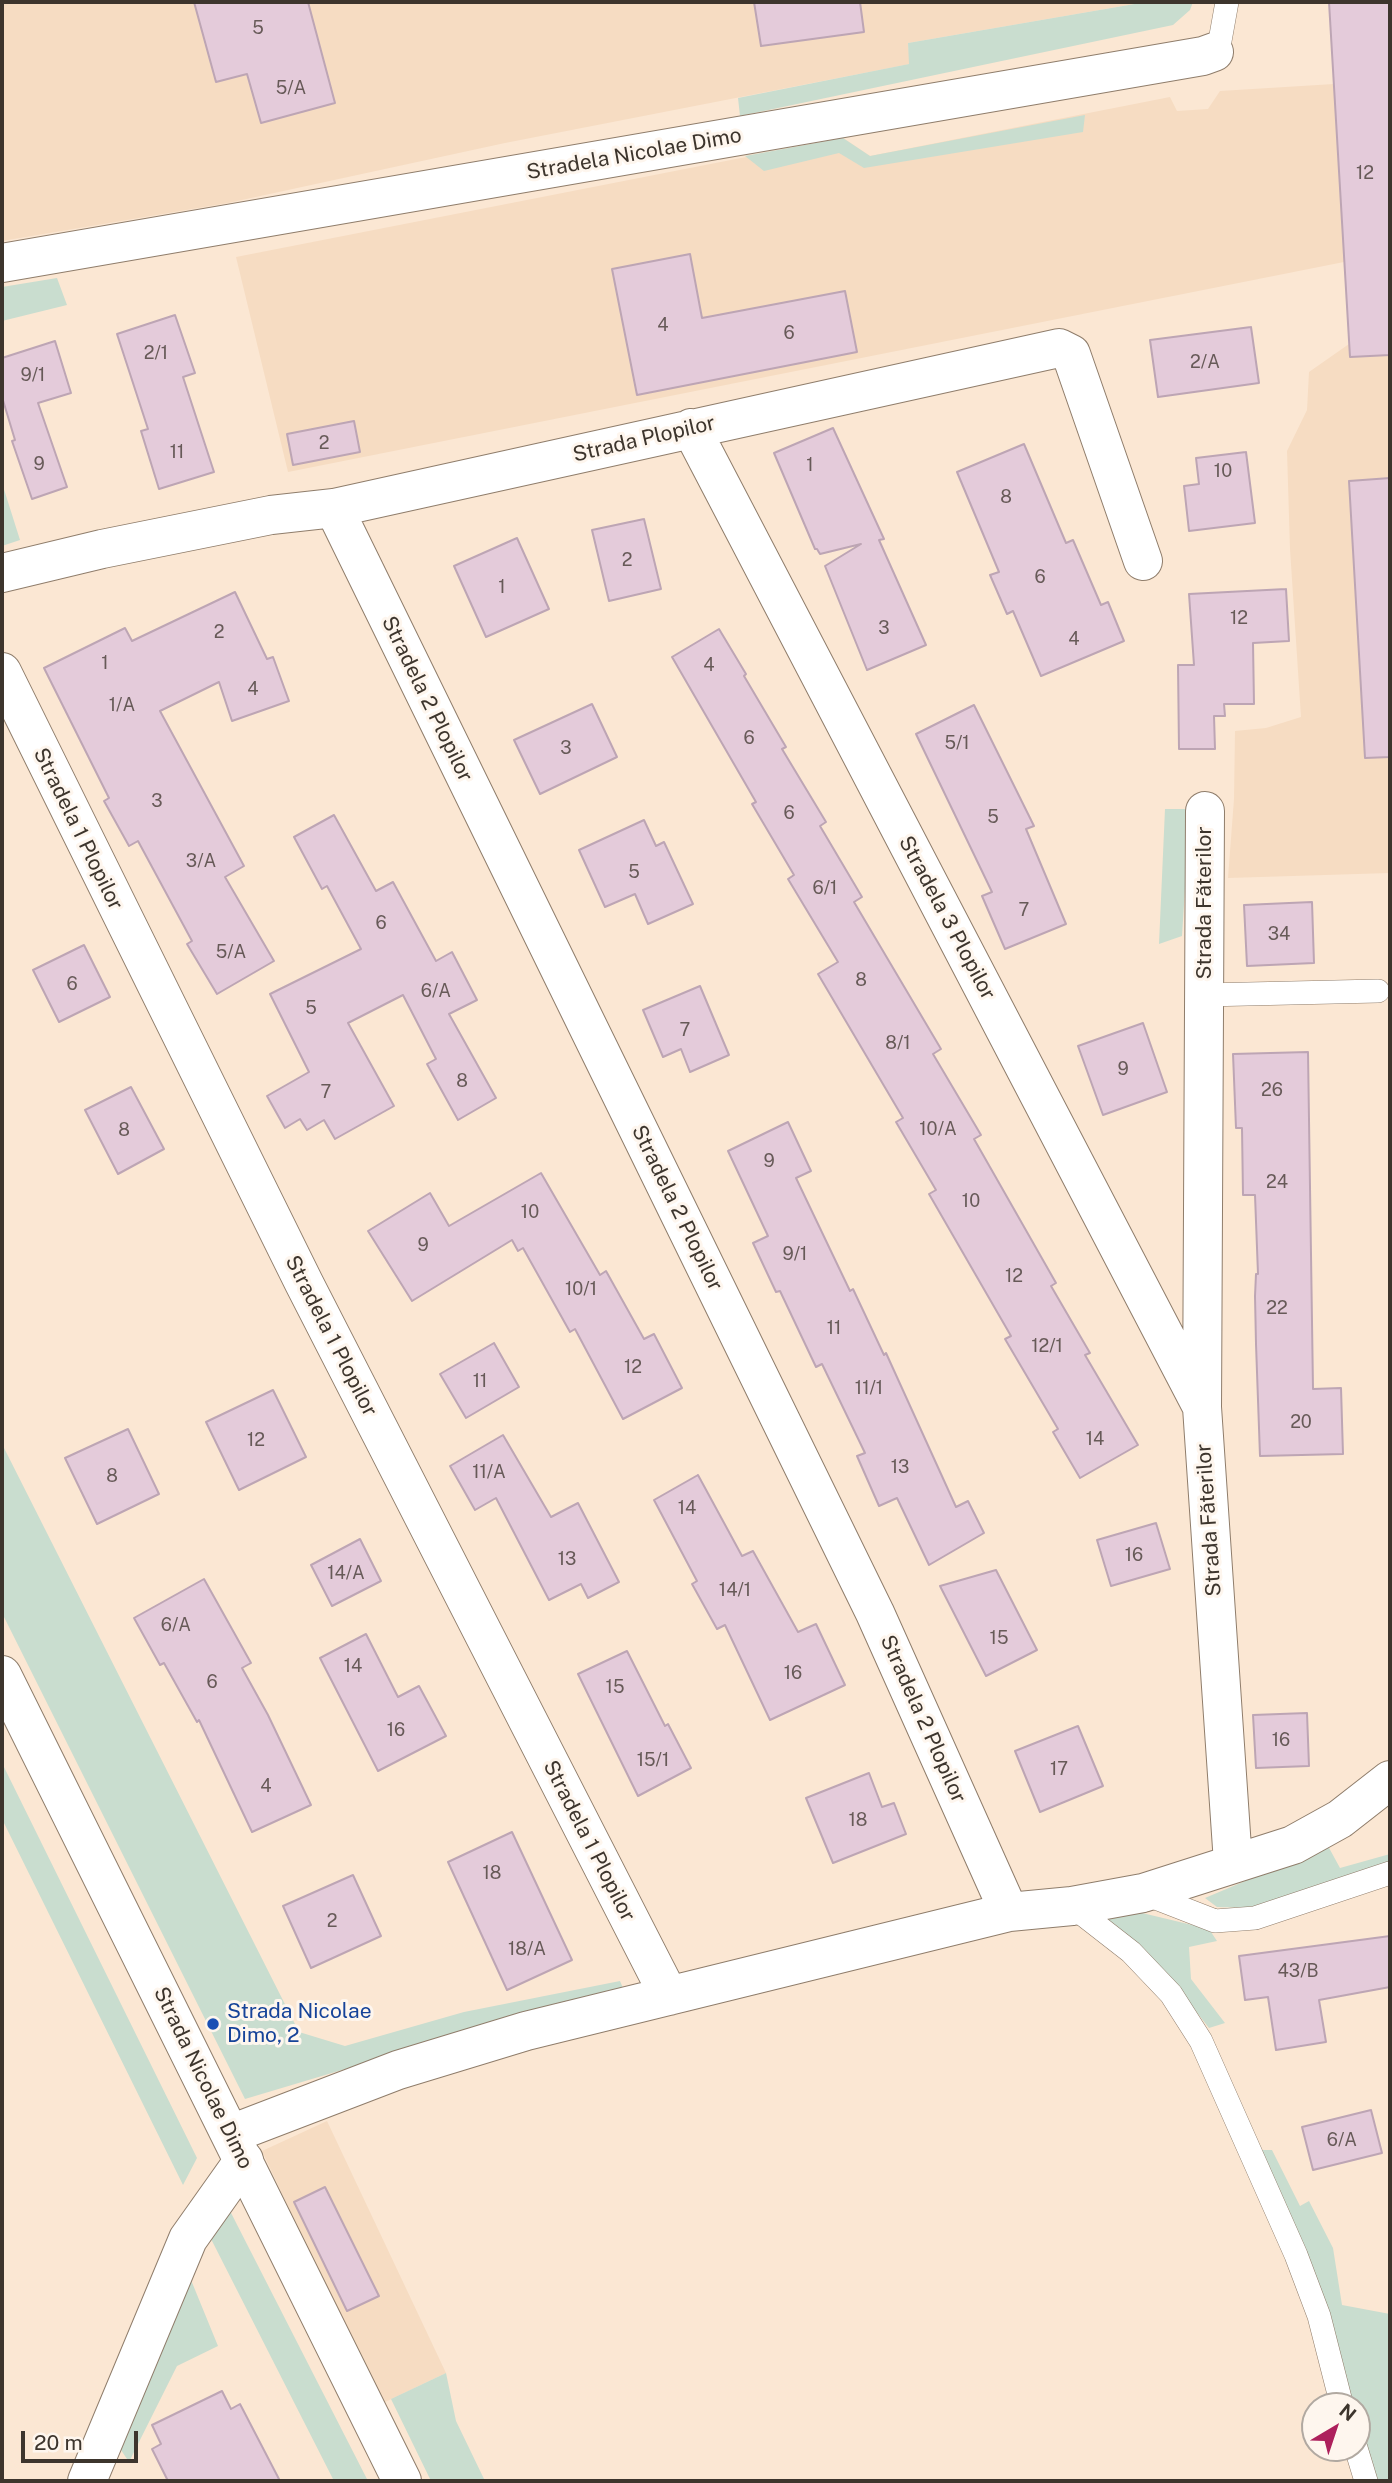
<!DOCTYPE html>
<html>
<head>
<meta charset="utf-8">
<style>
	body { margin:0 }
	#map { position:relative; width:1392px; height:2483px; overflow:hidden; background:#fbe7d3; font-family:"Public Sans",sans-serif }
	canvas { display:block }
	.frame { position:absolute; inset:0; border:4px solid #3d352d; pointer-events:none }
	.north { position:absolute; left:1301px; top:2392px; width:70px; height:70px; box-sizing:border-box; background:#fef6ee; border:2px solid #b1a9a1; border-radius:50%; rotate:39deg; font-size:19px; font-weight:700; line-height:28px; text-align:center; color:#3d352d }
	.north::after { content:''; display:block; margin:auto; width:24px; height:32px; background:#ad205c; clip-path:polygon(50% 0,100% 100%,50% 72%,0 100%) }
	.scale { position:absolute; left:21px; top:2431px; width:117px; height:32px; box-sizing:border-box; border:4px solid #3d352d; border-top:0; padding-left:9px; font-size:21px; line-height:24px; white-space:nowrap; color:#3d352d; -webkit-text-stroke:5px #fef6ee; paint-order:stroke }
</style>
</head>
<body>
<div id="map">
<canvas width="1392" height="2483"></canvas>
<div class="frame"></div>
<div class="north">N</div>
<div class="scale">20 m</div>
</div>
<script>
const context = document.querySelector('canvas').getContext('2d');
context.lineJoin = 'round';
function fill(path, color) {
  context.fillStyle = color;
  context.fill(path, 'evenodd');
}
function toPath(rows) {
  const path = new Path2D();
  for (const r of rows) {
    path.moveTo(r[0], r[1]);
    for (let i = 2; i < r.length; i += 2) path.lineTo(r[i], r[i + 1]);
  }
  return path;
}
function trace(path, color, width, dash) {
  context.strokeStyle = color;
  context.lineWidth = width;
  context.lineCap = dash ? 'butt' : 'round';
  context.setLineDash(dash || []);
  context.stroke(path);
}
function label(font, color, halo, rows, align = 'center') {
  context.font = font + ' "Public Sans",sans-serif';
  context.lineWidth = 6;
  context.setLineDash([]);
  context.textBaseline = 'middle';
  context.strokeStyle = halo;
  context.fillStyle = color;
  for (const [text, x, y, turn = 0] of rows) {
    context.save();
    context.translate(x, y);
    context.rotate((+turn || 0) * Math.PI / 180);
    context.textAlign = isNaN(turn) ? turn : align;
    if (halo) context.strokeText(text, 0, 0);
    context.fillText(text, 0, 0);
    context.restore();
  }
}
fill(toPath([
	[2,2,1146,2,908,43,910,64,505,143,228,203,2,241],
	[1329,2,1390,2,1390,873,1228,878,1234,799,1235,731,1266,728,1301,717,1290,549,1287,451,1307,410,1309,372,1349,344,1344,262,288,472,236,257,843,138,870,156,1170,97,1177,111,1208,109,1220,91,1334,84],
	[327,2121,446,2373,381,2404,262,2151]
]), '#f6dcc2');
fill(toPath([
	[1146,2,1193,2,1190,10,1173,25,740,116,738,98,909,64,908,43],
	[1085,115,1083,132,864,168,839,153,764,171,745,156,843,138,870,156],
	[57,278,67,305,2,321,2,287],
	[2,483,20,540,2,546],
	[1165,809,1190,809,1182,936,1159,944],
	[2,1444,299,2032,345,2046,464,2012,620,1981,626,1995,469,2032,245,2099,2,1613],
	[2,1763,197,2158,183,2185,2,1819],
	[1328,1846,1340,1868,1390,1854,1390,1863,1249,1908,1217,1907,1205,1898],
	[1117,1907,1209,1929,1217,1941,1189,1947,1191,1979,1225,2023,1209,2028,1165,1972,1098,1913],
	[1261,2150,1272,2150,1300,2206,1309,2201,1333,2248,1342,2305,1390,2314,1390,2481,1377,2481,1357,2425,1357,2406,1351,2406],
	[228,2207,368,2481,334,2481,210,2237],
	[191,2280,218,2346,177,2366,129,2462,117,2444],
	[446,2373,456,2421,485,2481,431,2481,391,2399]
]), '#c9ddcf');
const building = toPath([
	[194,2,308,2,335,103,261,123,247,74,216,82,194,2],
	[754,2,860,2,864,32,761,46,754,2],
	[1329,2,1390,2,1390,355,1350,357,1329,2],
	[690,254,702,318,845,291,857,352,637,395,612,269,690,254],
	[175,315,195,373,183,377,214,472,159,489,141,431,148,429,117,334,175,315],
	[1251,327,1259,383,1158,397,1150,340,1251,327],
	[55,341,71,393,38,403,67,487,32,499,12,441,15,440,2,397,2,358,55,341],
	[354,421,360,452,293,465,287,434,354,421],
	[833,428,884,539,879,540,926,645,867,670,825,566,861,544,820,554,817,549,815,549,774,453,833,428],
	[1024,444,1066,543,1073,540,1101,605,1108,602,1124,641,1041,676,1013,611,1007,614,990,575,999,572,957,472,1024,444],
	[1246,452,1255,523,1189,531,1184,486,1199,484,1196,458,1246,452],
	[1390,478,1390,757,1365,758,1349,481,1390,478],
	[644,519,661,589,609,601,592,530,644,519],
	[517,538,549,609,486,637,454,566,517,538],
	[1286,589,1289,641,1253,643,1254,704,1224,704,1225,716,1214,716,1215,749,1179,749,1178,665,1194,665,1189,594,1286,589],
	[235,592,267,659,273,657,289,701,232,721,219,682,160,711,244,866,225,877,274,961,217,994,187,944,192,941,138,841,129,846,104,801,109,798,44,668,125,628,132,641,235,592],
	[719,629,746,674,744,676,786,747,782,749,826,822,820,826,862,897,854,902,941,1049,933,1054,981,1135,974,1139,1056,1283,1051,1286,1090,1353,1085,1355,1138,1445,1080,1478,1053,1432,1058,1429,1005,1339,1011,1336,929,1194,936,1190,896,1122,903,1118,818,974,838,962,788,879,794,875,752,804,756,802,672,657,719,629],
	[592,704,617,757,540,794,514,740,592,704],
	[974,705,1034,826,1026,829,1066,924,1005,949,982,896,992,892,916,734,974,705],
	[334,815,376,891,393,882,436,961,452,952,477,1000,449,1014,496,1098,458,1120,427,1064,436,1059,403,995,348,1023,394,1106,335,1139,324,1120,307,1130,300,1119,285,1128,267,1096,309,1072,270,994,361,949,327,886,322,889,294,837,334,815],
	[644,820,656,846,664,842,693,904,648,924,635,894,605,907,579,850,644,820],
	[1312,902,1314,963,1247,966,1244,905,1312,902],
	[84,945,110,997,59,1022,33,970,84,945],
	[700,986,729,1055,690,1072,681,1049,663,1057,643,1010,700,986],
	[1143,1023,1167,1092,1103,1115,1078,1046,1143,1023],
	[1308,1052,1313,1389,1341,1388,1343,1454,1260,1456,1256,1344,1255,1296,1256,1274,1258,1274,1255,1195,1243,1195,1242,1128,1236,1128,1233,1054,1308,1052],
	[131,1087,164,1149,118,1174,85,1110,131,1087],
	[788,1122,811,1171,796,1178,850,1291,853,1289,884,1355,886,1353,956,1507,968,1501,984,1533,929,1565,897,1498,879,1506,857,1456,865,1453,822,1364,816,1367,780,1291,776,1292,753,1243,768,1236,728,1151,788,1122],
	[541,1173,600,1275,606,1271,644,1339,654,1334,682,1388,623,1419,575,1329,570,1332,523,1248,518,1251,512,1240,412,1301,368,1231,430,1193,449,1226,541,1173],
	[494,1343,519,1387,466,1418,440,1374,494,1343],
	[273,1390,306,1457,239,1490,206,1422,273,1390],
	[128,1429,159,1494,97,1524,65,1458,128,1429],
	[503,1435,551,1517,578,1503,619,1582,588,1598,581,1584,549,1600,496,1498,475,1510,450,1466,503,1435],
	[698,1475,742,1556,753,1551,798,1632,816,1624,845,1685,770,1720,725,1625,717,1629,692,1584,697,1581,654,1500,698,1475],
	[1156,1523,1170,1569,1111,1586,1097,1540,1156,1523],
	[360,1539,381,1581,332,1606,311,1565,360,1539],
	[996,1570,1037,1650,986,1676,940,1586,996,1570],
	[204,1579,251,1663,242,1668,268,1715,311,1805,252,1832,199,1720,197,1722,164,1663,160,1665,134,1618,204,1579],
	[366,1634,398,1697,419,1686,446,1736,378,1771,320,1658,366,1634],
	[627,1651,665,1726,668,1724,691,1768,638,1796,578,1674,627,1651],
	[1307,1713,1309,1766,1256,1768,1253,1715,1307,1713],
	[1078,1726,1103,1786,1040,1812,1015,1751,1078,1726],
	[869,1773,882,1807,894,1803,906,1834,833,1863,806,1798,869,1773],
	[512,1832,572,1960,507,1990,448,1862,512,1832],
	[353,1875,381,1936,311,1968,283,1906,353,1875],
	[1390,1936,1390,1987,1319,2000,1326,2042,1276,2050,1268,1997,1245,2000,1239,1956,1390,1936],
	[1371,2110,1382,2153,1313,2170,1302,2127,1371,2110],
	[325,2187,379,2296,347,2311,294,2202,325,2187],
	[222,2391,231,2409,240,2404,280,2481,168,2481,152,2449,161,2444,152,2425,222,2391]
]);
fill(building, '#e4cbda');
trace(building, '#bda5b4', 2);
const service = toPath([
	[1214,52,1220,41,1227,2],
	[1204,995,1378,991],
	[1143,1893,1215,1921,1255,1918,1390,1873],
	[1072,1906,1131,1952,1171,1994,1201,2041,1296,2255,1319,2316,1342,2406],
	[1356,2448,1366,2481]
]);
const minor = toPath([
	[2,263,1203,56,1214,52],
	[691,428,1202,1407],
	[334,508,875,1613,1009,1912],
	[2,573,102,549,271,515,334,508,1059,348,1071,354,1143,561],
	[2,672,304,1283,669,1996],
	[1205,811,1202,1407,1233,1863],
	[231,2134,398,2070,526,2031,1009,1912,1072,1906,1143,1893,1293,1845,1340,1819,1390,1780],
	[87,2481,188,2239,244,2160]
]);
const tertiary = toPath([
	[2,1675,402,2481]
]);
trace(service, '#8f7d6b', 24);
trace(minor, '#8f7d6b', 40);
trace(tertiary, '#8f7d6b', 40);
trace(service, '#fff', 23);
trace(minor, '#fff', 38);
trace(tertiary, '#fff', 38);
for (const [x, y, r, color] of [
	[213,2024,7,"#1a4fb4"]
]) {
  const dot = new Path2D();
  dot.arc(x, y, r, 0, 2 * Math.PI);
  context.fillStyle = color;
  context.fill(dot);
  trace(dot, '#fef6ee', 2.5);
}
label('18px', '#675a58', null, [
	["5",258,28],
	["5/A",291,88],
	["12",1365,173],
	["4",663,325],
	["6",789,333],
	["2/1",156,353],
	["2/A",1205,362],
	["9/1",33,375],
	["2",324,443],
	["11",177,452],
	["9",39,464],
	["1",810,465],
	["10",1223,471],
	["8",1006,497],
	["2",627,560],
	["6",1040,577],
	["1",502,587],
	["12",1239,618],
	["3",884,628],
	["2",219,632],
	["4",1074,639],
	["1",105,663],
	["4",709,665],
	["4",253,689],
	["1/A",122,705],
	["6",749,738],
	["5/1",957,743],
	["3",566,748],
	["3",157,801],
	["6",789,813],
	["5",993,817],
	["3/A",201,861],
	["5",634,872],
	["6/1",825,888],
	["7",1024,910],
	["6",381,923],
	["34",1279,934],
	["5/A",231,952],
	["8",861,980],
	["6",72,984],
	["6/A",436,991],
	["5",311,1008],
	["7",685,1030],
	["8/1",898,1043],
	["9",1123,1069],
	["8",462,1081],
	["26",1272,1090],
	["7",326,1092],
	["10/A",938,1129],
	["8",124,1130],
	["9",769,1161],
	["24",1277,1182],
	["10",971,1201],
	["10",530,1212],
	["9",423,1245],
	["9/1",795,1254],
	["12",1014,1276],
	["10/1",581,1289],
	["22",1277,1308],
	["11",834,1328],
	["12/1",1047,1346],
	["12",633,1367],
	["11",480,1381],
	["11/1",869,1388],
	["20",1301,1422],
	["14",1095,1439],
	["12",256,1440],
	["13",900,1467],
	["11/A",489,1472],
	["8",112,1476],
	["14",687,1508],
	["16",1134,1555],
	["13",567,1559],
	["14/A",346,1573],
	["14/1",735,1590],
	["6/A",176,1625],
	["15",999,1638],
	["14",353,1666],
	["16",793,1673],
	["6",212,1682],
	["15",615,1687],
	["16",396,1730],
	["16",1281,1740],
	["15/1",653,1760],
	["17",1059,1769],
	["4",266,1786],
	["18",858,1820],
	["18",492,1873],
	["2",332,1921],
	["18/A",527,1949],
	["43/B",1298,1971],
	["6/A",1342,2140]
]);
label('21px', '#3d352d', '#fef6ee', [
	["Stradela Nicolae Dimo",634,154,-10],
	["Strada Plopilor",644,439,-13],
	["Stradela 2 Plopilor",427,699,64],
	["Stradela 1 Plopilor",78,829,64],
	["Strada Făterilor",1205,903,-90],
	["Stradela 3 Plopilor",947,918,62],
	["Stradela 2 Plopilor",677,1208,64],
	["Stradela 1 Plopilor",331,1336,63],
	["Strada Făterilor",1209,1520,-94],
	["Stradela 2 Plopilor",923,1719,66],
	["Stradela 1 Plopilor",589,1841,63],
	["Strada Nicolae Dimo",203,2078,64]
]);
label('21px', '#164399', '#fef6ee', [
	["Strada Nicolae",227,2012],
	["Dimo, 2",227,2036]
], 'left');
</script>
</body>
</html>
